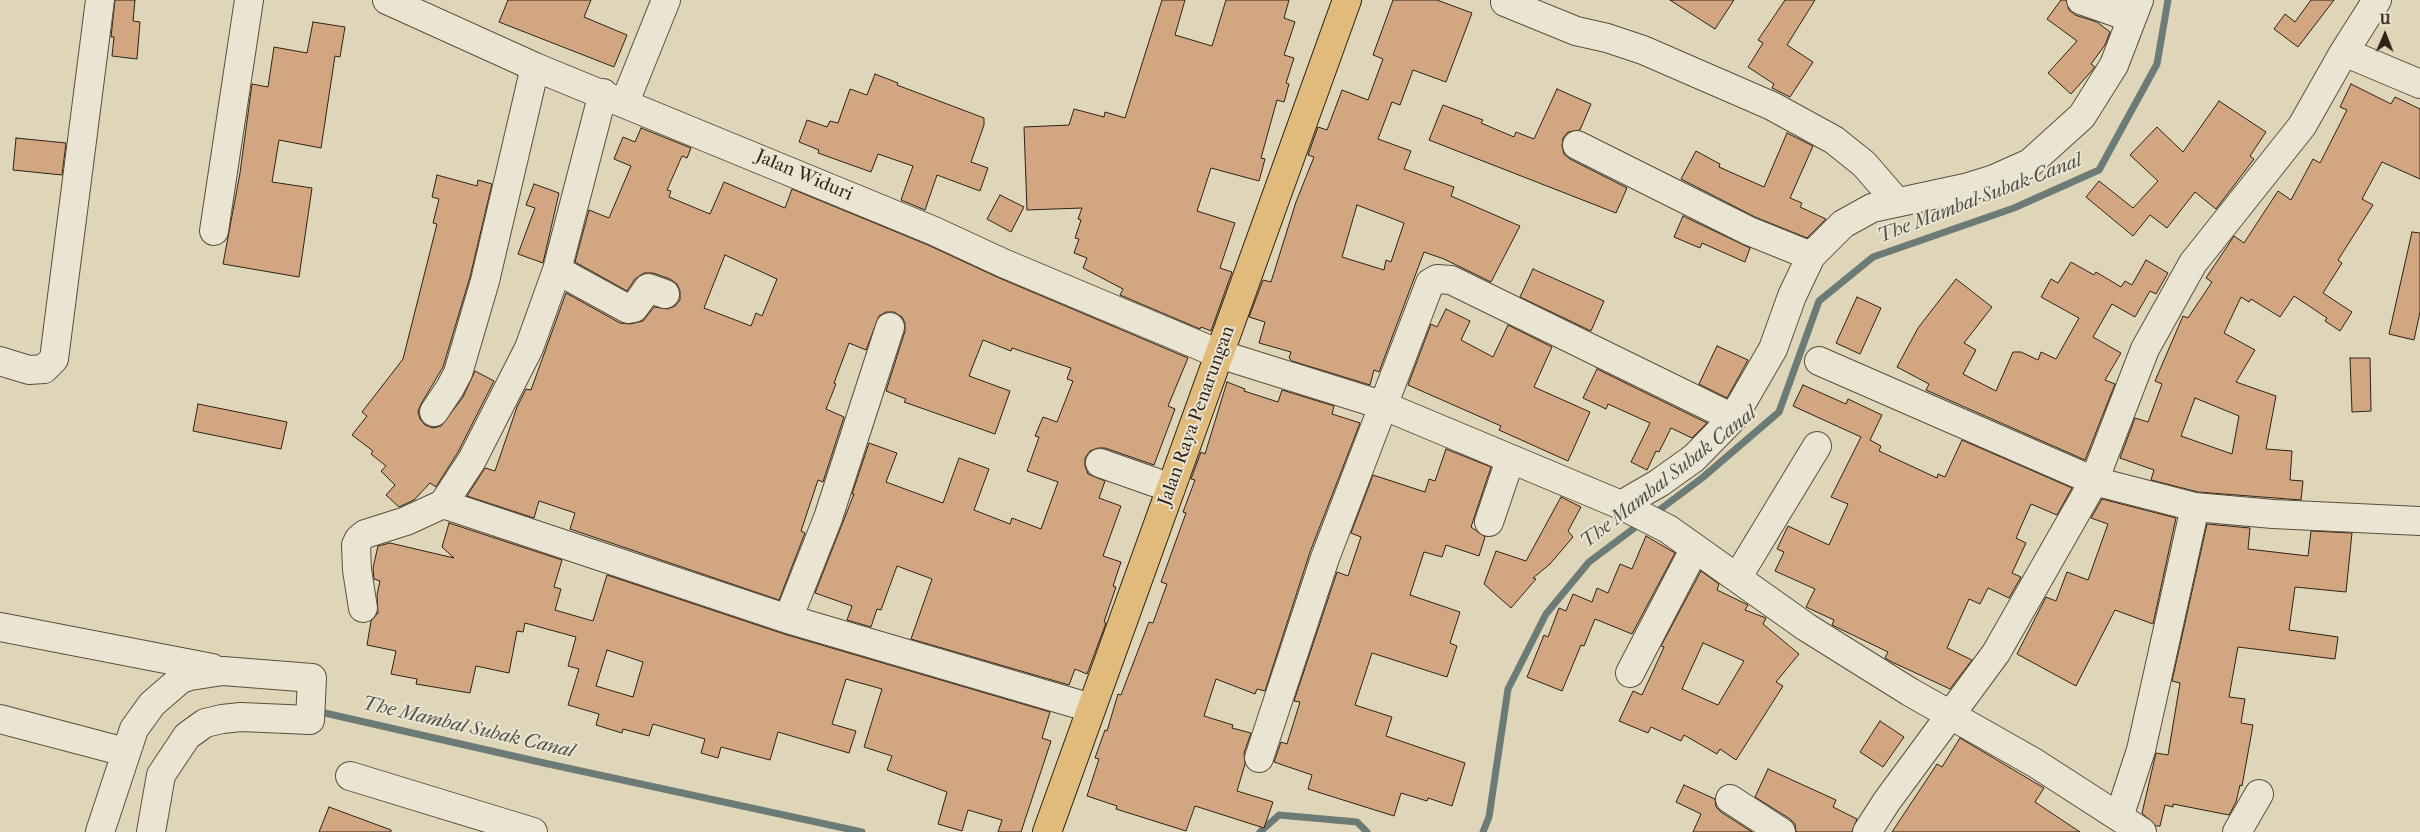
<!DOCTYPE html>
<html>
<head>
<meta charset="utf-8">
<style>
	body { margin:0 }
	#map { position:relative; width:2420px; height:832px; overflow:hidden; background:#dfd6b9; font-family:"IM FELL French Canon",serif }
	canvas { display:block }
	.north { position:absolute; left:2360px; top:10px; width:50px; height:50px; -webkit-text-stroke:4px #eae4d2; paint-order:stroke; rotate:1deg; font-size:14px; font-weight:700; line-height:20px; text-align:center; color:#2e2214 }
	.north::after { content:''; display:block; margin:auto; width:18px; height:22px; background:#2e2214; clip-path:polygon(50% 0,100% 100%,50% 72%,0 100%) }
</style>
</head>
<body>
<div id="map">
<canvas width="2420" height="832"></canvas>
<div class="north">U</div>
</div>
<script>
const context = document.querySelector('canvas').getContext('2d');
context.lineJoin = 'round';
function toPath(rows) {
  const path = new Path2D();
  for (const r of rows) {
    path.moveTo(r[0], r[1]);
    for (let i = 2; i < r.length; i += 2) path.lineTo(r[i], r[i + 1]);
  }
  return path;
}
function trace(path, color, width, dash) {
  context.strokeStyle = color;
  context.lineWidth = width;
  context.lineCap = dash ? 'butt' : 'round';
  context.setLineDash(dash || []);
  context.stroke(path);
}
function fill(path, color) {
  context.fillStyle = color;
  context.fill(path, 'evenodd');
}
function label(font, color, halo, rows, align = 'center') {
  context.font = font + ' "IM FELL French Canon",serif';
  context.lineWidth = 4;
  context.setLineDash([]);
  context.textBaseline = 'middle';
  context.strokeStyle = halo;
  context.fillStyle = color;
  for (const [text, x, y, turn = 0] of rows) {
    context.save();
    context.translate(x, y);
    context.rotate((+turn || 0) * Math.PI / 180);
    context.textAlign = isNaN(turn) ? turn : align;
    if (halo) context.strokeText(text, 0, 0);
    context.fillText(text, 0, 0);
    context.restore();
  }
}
trace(toPath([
	[1654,514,1702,478,1779,412,1819,301,1873,257,2014,208,2099,170,2157,64,2168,0],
	[316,711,544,763,862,832],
	[1260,832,1279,815,1357,822,1367,832],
	[1483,832,1489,817,1508,689,1546,614,1589,562,1641,523]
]), '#6d7b77', 7);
const building = toPath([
	[115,0,135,0,133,21,140,22,137,59,112,56,114,37,111,37,115,0],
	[508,0,591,0,584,17,627,35,614,67,499,22,508,0],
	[1162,0,1185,0,1175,35,1212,46,1226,0,1289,0,1284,18,1295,22,1284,55,1294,58,1286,83,1289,84,1284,102,1277,100,1261,158,1265,159,1259,181,1211,168,1197,211,1235,223,1220,268,1232,272,1211,331,1201,327,1200,329,1120,295,1123,289,1083,268,1087,258,1074,253,1079,239,1075,238,1081,220,1078,219,1082,208,1027,210,1024,127,1069,125,1074,109,1104,117,1105,112,1125,118,1162,0],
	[1393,0,1437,0,1472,13,1446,82,1413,70,1400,105,1392,102,1378,139,1411,151,1404,169,1454,187,1451,196,1520,226,1491,282,1444,259,1424,252,1379,372,1374,370,1370,385,1292,361,1289,358,1291,352,1259,343,1265,322,1249,317,1263,280,1271,282,1296,202,1314,157,1308,155,1318,127,1327,130,1342,90,1368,100,1383,59,1373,55,1393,0],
	[1357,205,1404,223,1391,262,1386,260,1384,270,1342,257,1357,205],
	[1670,0,1734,0,1715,29,1670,0],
	[1785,0,1815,0,1787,45,1813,62,1790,97,1772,88,1774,84,1748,67,1763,43,1758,40,1785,0],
	[2061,0,2066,0,2069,10,2075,15,2097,22,2110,32,2105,45,2091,64,2095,67,2071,94,2048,73,2077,41,2047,19,2061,0],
	[2311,0,2334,0,2298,47,2274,29,2285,14,2295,22,2311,0],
	[313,22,345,27,340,57,335,56,321,148,279,140,272,182,312,188,299,277,223,264,240,173,252,84,268,87,274,47,307,53,313,22],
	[875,74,898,83,897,85,984,118,984,125,971,162,988,168,980,191,937,175,925,210,901,200,913,166,878,154,871,172,818,153,819,150,799,142,807,120,827,127,830,121,838,123,850,89,867,95,875,74],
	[2351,84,2391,104,2395,97,2420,109,2420,179,2382,162,2362,199,2373,205,2338,260,2342,263,2323,293,2352,312,2340,331,2325,321,2327,318,2294,296,2280,317,2251,299,2249,302,2241,297,2224,333,2255,350,2236,382,2276,396,2266,449,2292,451,2290,480,2303,481,2301,500,2198,492,2151,480,2154,470,2120,458,2135,418,2148,422,2162,384,2155,381,2183,316,2188,318,2212,282,2206,278,2234,236,2244,243,2278,191,2291,200,2313,159,2320,163,2347,110,2340,107,2351,84],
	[2195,398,2239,416,2232,454,2181,436,2195,398],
	[1557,89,1591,104,1580,130,1568,132,1563,138,1562,146,1564,154,1570,159,1627,188,1616,213,1429,140,1443,105,1483,120,1481,123,1514,137,1516,132,1534,139,1557,89],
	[2219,101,2266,132,2250,156,2254,159,2216,209,2195,192,2167,228,2150,215,2133,236,2086,197,2099,181,2133,208,2158,181,2130,155,2157,127,2183,152,2219,101],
	[641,128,691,148,687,158,682,156,667,190,671,191,669,197,710,214,724,182,785,208,792,189,928,245,997,277,1188,358,1168,406,1175,409,1154,465,1105,448,1098,448,1090,451,1085,458,1085,466,1088,474,1105,481,1099,498,1121,506,1103,556,1121,562,1113,586,1116,587,1104,622,1106,623,1087,674,1075,669,1069,685,911,639,932,579,897,566,881,610,877,609,871,627,847,620,852,606,815,593,854,494,852,494,869,443,897,453,886,482,943,503,959,458,989,469,974,510,1010,524,1012,518,1041,529,1058,482,1027,471,1039,437,1035,436,1043,417,1057,422,1073,381,1067,379,1071,368,1012,348,1011,351,983,340,969,376,1010,391,995,434,904,402,906,399,886,391,905,331,905,323,902,317,894,312,886,312,879,316,866,350,849,343,834,383,836,384,826,409,844,417,823,482,818,480,801,531,805,533,779,600,570,529,575,513,539,501,534,518,467,496,485,468,495,471,517,407,526,389,531,390,566,293,620,323,630,324,643,321,654,307,668,309,675,306,680,300,680,291,677,284,670,279,653,273,644,273,635,279,627,291,575,262,589,210,609,218,631,166,614,159,623,137,635,142,641,128],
	[725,255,777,279,762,316,756,313,751,326,704,308,725,255],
	[1787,133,1813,146,1790,198,1802,203,1800,207,1826,219,1807,238,1755,217,1681,179,1696,151,1720,164,1719,167,1764,187,1787,133],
	[16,138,66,143,62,175,13,170,16,138],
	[437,175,477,186,478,180,492,184,470,277,443,367,421,404,418,411,420,419,425,425,433,428,441,426,463,397,475,371,494,381,458,452,436,487,430,483,414,500,399,507,386,495,395,485,381,471,386,466,371,454,373,451,352,435,367,416,362,412,403,359,437,224,433,223,439,199,432,197,437,175],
	[534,184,559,193,543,263,518,254,535,208,526,205,534,184],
	[1000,195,1024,207,1011,232,987,219,1000,195],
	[1683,216,1750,248,1745,262,1702,243,1700,248,1674,237,1683,216],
	[2412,232,2420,233,2420,312,2414,340,2389,334,2412,232],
	[2146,260,2168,273,2156,294,2150,291,2135,317,2112,304,2093,337,2121,353,2105,380,2115,384,2085,460,1926,390,1929,384,1897,367,1918,328,1956,279,1992,307,1964,343,1976,350,1963,374,1996,391,2013,352,2021,352,2038,360,2041,352,2056,359,2079,318,2041,297,2051,279,2058,283,2071,262,2094,275,2096,272,2121,287,2125,281,2132,285,2146,260],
	[1533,269,1604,301,1591,331,1520,297,1533,269],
	[1857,297,1881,308,1860,354,1836,343,1857,297],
	[1446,309,1470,321,1461,340,1493,357,1508,325,1552,347,1534,387,1590,412,1568,461,1499,430,1501,426,1408,385,1431,324,1437,327,1446,309],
	[1717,346,1748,360,1727,398,1699,384,1717,346],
	[2350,358,2370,358,2371,411,2352,412,2350,358],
	[1597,369,1707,423,1692,438,1671,428,1659,452,1656,451,1647,470,1631,462,1650,423,1608,404,1606,409,1583,398,1597,369],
	[1227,382,1245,389,1244,391,1278,402,1282,390,1334,406,1332,414,1360,423,1310,552,1265,691,1257,689,1255,694,1216,679,1204,716,1233,725,1232,728,1251,733,1244,753,1245,764,1237,791,1273,802,1264,828,1195,806,1186,831,1116,809,1117,806,1087,796,1099,759,1095,758,1105,730,1107,731,1118,694,1121,695,1149,622,1153,623,1167,584,1161,582,1186,513,1183,512,1195,480,1191,479,1201,452,1205,454,1227,382],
	[1803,385,1846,404,1848,399,1882,415,1870,440,1881,446,1879,451,1937,478,1938,474,1945,477,1962,440,2072,488,2057,515,2031,504,2016,538,2026,543,2012,573,2021,577,2009,598,1988,588,1980,604,1969,599,1947,648,1972,660,1950,689,1892,662,1885,658,1888,652,1832,625,1834,620,1806,607,1815,589,1775,571,1784,552,1777,549,1788,526,1829,545,1848,504,1831,497,1861,437,1793,406,1803,385],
	[198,404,287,422,281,449,193,431,198,404],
	[1446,449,1491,467,1471,527,1485,537,1479,556,1446,545,1442,557,1424,552,1410,595,1460,612,1450,643,1457,646,1447,677,1372,653,1355,705,1392,717,1386,736,1465,763,1452,806,1428,798,1427,801,1401,793,1394,816,1308,789,1312,775,1274,762,1281,742,1287,744,1300,702,1294,701,1337,572,1348,576,1361,537,1351,533,1373,475,1425,492,1429,479,1435,481,1446,449],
	[1561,497,1581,507,1568,531,1573,537,1550,564,1533,578,1536,579,1511,608,1484,584,1496,551,1526,561,1561,497],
	[2102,499,2176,518,2153,624,2115,610,2076,686,2017,654,2046,597,2056,601,2067,572,2088,580,2108,524,2091,518,2102,499],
	[449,523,562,560,554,587,561,589,555,610,593,621,607,575,784,634,1050,712,1042,738,1051,741,1021,832,998,832,1002,820,968,810,962,831,938,824,947,792,887,770,892,756,864,747,882,689,846,679,832,724,856,731,849,753,778,732,770,760,721,747,718,758,701,753,705,739,653,724,649,736,623,729,622,733,596,725,599,714,568,705,579,669,568,666,576,637,525,623,523,632,517,631,509,673,476,666,470,693,416,684,417,679,391,674,396,651,367,645,371,621,378,613,377,595,380,581,374,579,373,568,378,546,390,543,454,558,442,547,449,523],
	[607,650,643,662,633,697,596,686,607,650],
	[2207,524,2250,528,2248,549,2308,556,2311,531,2352,533,2346,592,2295,587,2289,630,2338,637,2335,659,2238,647,2229,697,2245,699,2241,723,2253,725,2242,786,2240,785,2236,802,2229,815,2173,804,2173,807,2165,805,2160,826,2156,826,2142,813,2156,753,2168,755,2180,683,2172,681,2207,524],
	[1646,536,1675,553,1632,634,1595,619,1584,646,1581,645,1562,691,1527,677,1544,635,1548,637,1559,608,1566,611,1573,594,1592,602,1597,588,1608,593,1620,564,1632,569,1646,536],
	[1701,571,1719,584,1717,590,1748,605,1745,610,1766,618,1763,624,1799,654,1776,682,1783,686,1736,760,1720,749,1717,754,1684,735,1681,741,1651,727,1648,733,1619,721,1633,691,1642,695,1664,647,1661,646,1701,571],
	[1703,643,1744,661,1718,705,1682,689,1703,643],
	[1880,721,1904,737,1883,767,1860,752,1880,721],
	[1960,738,2044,788,2035,802,2080,832,1892,832,1937,764,1942,767,1960,738],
	[1768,769,1836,800,1833,807,1857,819,1852,832,1796,832,1795,824,1790,819,1755,797,1768,769],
	[1684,785,1715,799,1716,807,1721,812,1752,832,1693,832,1701,814,1676,802,1684,785],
	[329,807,391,830,391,832,319,832,329,807]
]);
fill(building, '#d3a682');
trace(building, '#2e2214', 1);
const minor = toPath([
	[387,0,535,67,934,231,1003,263,1172,334,1219,354,1382,405,1621,505,1668,529,1806,627,1910,692,2035,763,2142,832],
	[2081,0,2132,18],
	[1505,2,1576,31,1607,38,1643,50,1772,106,1834,140,1864,164,1897,202],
	[2344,52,2377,0],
	[603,93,557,270,529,348,472,460,443,504,788,619,1091,708],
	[625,102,666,0],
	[1577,145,1749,231,1811,256],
	[214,231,249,0],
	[557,270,628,309,634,308,648,288,665,294],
	[0,361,29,370,44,369,54,359,100,0],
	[1819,361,2094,481,2195,507,2273,514,2420,521],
	[434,412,450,388,458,373,485,281,535,67],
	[1100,463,1171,488],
	[1621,505,1659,483,1694,458,1733,418,1773,349,1792,296,1811,256,1843,224,1872,208,1965,188,1994,179,2030,163,2082,116,2114,65,2139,0],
	[1489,522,1510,460],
	[1737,578,1817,446],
	[363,608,357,570,356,545,359,539,365,534,406,521,443,504],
	[788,619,828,518,890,327],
	[0,627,212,668],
	[1630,673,1695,548],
	[0,719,125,752],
	[1259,758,1325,558,1430,283,1437,279,1451,280,1733,418],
	[350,776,533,832],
	[1730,799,1781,832],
	[2119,817,2141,750,2195,507],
	[100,832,134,729,152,704,181,679,190,676,223,671,312,678,310,720,241,717,222,719,205,723,187,736,161,775,151,832],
	[1867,832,1887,801,1996,653,2094,481,2145,349,2193,263,2302,126,2344,52,2420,84],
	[2237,832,2259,794]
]);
const major = toPath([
	[1047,832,1347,0]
]);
trace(minor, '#5a4f3d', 30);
trace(major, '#2e2214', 30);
trace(minor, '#eae4d2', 28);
trace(major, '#e0bb7c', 28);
label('19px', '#2e2214', '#eae4d2', [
	["Jalan Widuri",804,176,23],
	["Jalan Raya Penarungan",1197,416,-70]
]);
label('italic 20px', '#4e4f46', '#eae4d2', [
	["The Mambal Subak Canal",1980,199,-21],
	["The Mambal Subak Canal",1669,478,-38],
	["The Mambal Subak Canal",468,728,13]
]);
</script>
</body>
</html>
